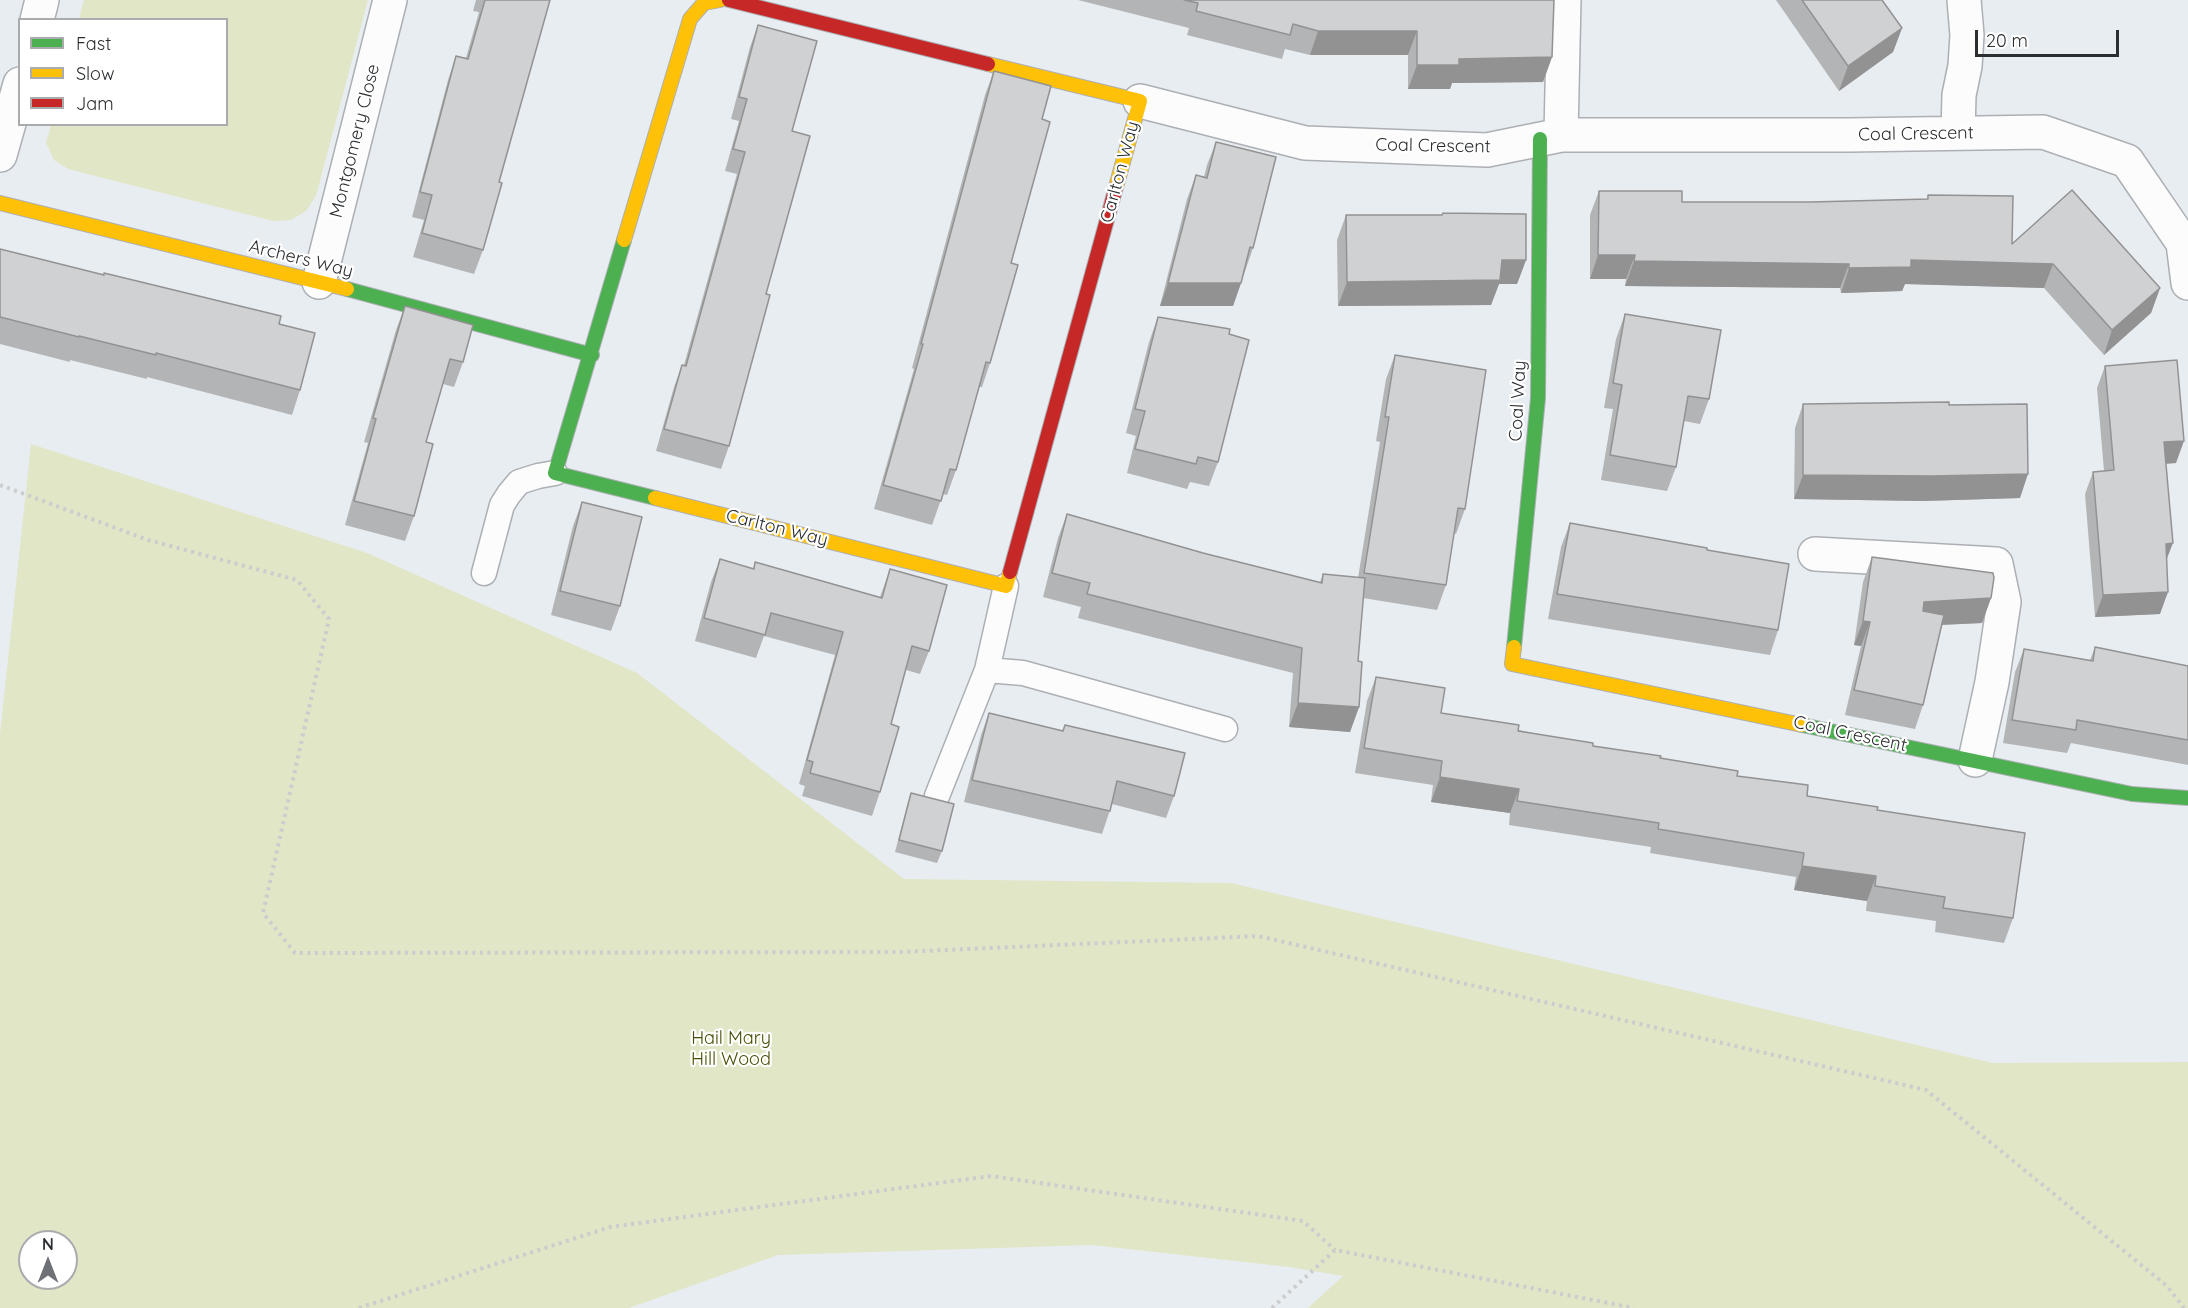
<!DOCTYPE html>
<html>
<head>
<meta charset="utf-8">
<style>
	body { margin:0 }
	#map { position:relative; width:2188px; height:1308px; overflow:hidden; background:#e8edf2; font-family:Quicksand,sans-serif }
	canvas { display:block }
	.legend { position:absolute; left:18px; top:18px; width:210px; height:108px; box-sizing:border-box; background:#fff; border:2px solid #aaabad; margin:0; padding:8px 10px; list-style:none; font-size:18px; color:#2b2e31 }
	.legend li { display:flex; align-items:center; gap:12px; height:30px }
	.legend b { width:30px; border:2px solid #aaabad }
	.north { position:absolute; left:18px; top:1230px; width:60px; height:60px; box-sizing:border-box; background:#fff; border:2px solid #aaabad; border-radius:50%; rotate:0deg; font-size:16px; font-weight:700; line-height:24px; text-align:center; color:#2b2e31 }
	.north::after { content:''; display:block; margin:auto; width:21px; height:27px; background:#6d7175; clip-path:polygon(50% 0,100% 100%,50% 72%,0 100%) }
	.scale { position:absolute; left:1975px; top:30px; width:144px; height:27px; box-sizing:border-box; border:3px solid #2b2e31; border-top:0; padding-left:8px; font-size:18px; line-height:21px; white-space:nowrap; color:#2b2e31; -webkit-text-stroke:4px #fff; paint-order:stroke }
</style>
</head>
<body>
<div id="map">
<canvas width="2188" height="1308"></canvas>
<ul class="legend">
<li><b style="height:8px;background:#4caf50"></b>Fast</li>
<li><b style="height:8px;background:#ffc107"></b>Slow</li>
<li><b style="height:8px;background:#c62828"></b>Jam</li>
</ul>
<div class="north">N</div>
<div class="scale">20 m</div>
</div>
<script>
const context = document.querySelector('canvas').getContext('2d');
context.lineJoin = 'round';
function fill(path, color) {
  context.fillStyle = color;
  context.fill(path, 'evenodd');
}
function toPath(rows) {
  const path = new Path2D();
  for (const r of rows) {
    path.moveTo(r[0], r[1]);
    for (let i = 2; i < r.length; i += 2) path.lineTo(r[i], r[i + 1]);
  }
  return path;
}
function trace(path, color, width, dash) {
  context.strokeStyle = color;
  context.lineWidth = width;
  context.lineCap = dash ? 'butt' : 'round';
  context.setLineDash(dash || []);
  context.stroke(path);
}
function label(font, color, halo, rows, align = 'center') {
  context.font = font + ' Quicksand,sans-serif';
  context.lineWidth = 4.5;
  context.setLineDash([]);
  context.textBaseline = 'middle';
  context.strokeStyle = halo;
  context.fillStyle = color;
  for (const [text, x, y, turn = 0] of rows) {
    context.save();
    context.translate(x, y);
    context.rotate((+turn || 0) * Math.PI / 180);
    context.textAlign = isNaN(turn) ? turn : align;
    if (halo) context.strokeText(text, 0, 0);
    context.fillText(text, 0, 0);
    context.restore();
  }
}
fill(toPath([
	[84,0,368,0,316,196,306,211,291,220,273,221,68,169,54,160,46,143,51,125,226,124,226,20,79,19],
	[31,444,367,553,637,673,904,879,1231,883,1993,1063,2188,1062,2188,1308,1308,1308,1343,1276,1289,1267,1092,1245,778,1255,629,1308,0,1308,0,734],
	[30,1242,66,1242,66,1278,30,1278]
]), '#e1e6c7');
const lane = toPath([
	[484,573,502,505,509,494,519,482,538,476,555,473],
	[987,670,1023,673,1225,729],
	[937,796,987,670,1006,586]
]);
const street = toPath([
	[37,20,42,0],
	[1140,101,1305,143,1487,150,1561,135,1849,135,2043,132,2127,161,2183,243,2188,283],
	[1958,133,1959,95,1965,66,1967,35,1964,0],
	[1561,135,1564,0],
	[0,155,20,84],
	[319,282,390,0],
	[1815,554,1996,564,2004,602,1992,682,1975,760]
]);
const fast = toPath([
	[624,240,555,473,655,498],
	[347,289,592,355],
	[1514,647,1538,398,1540,139],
	[1802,725,2132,794,2188,798]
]);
const slow = toPath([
	[988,64,1140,101,1116,187],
	[0,203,347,289],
	[624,240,690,19,704,3,720,0],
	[655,498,1006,586,1010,572],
	[1514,647,1512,664,1802,725]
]);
const jam = toPath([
	[729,0,988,64],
	[1010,572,1116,187]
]);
trace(lane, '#acafb3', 27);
trace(street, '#acafb3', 36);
trace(fast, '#acafb3', 16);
trace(slow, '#acafb3', 16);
trace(jam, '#acafb3', 16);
trace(toPath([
	[0,485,148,540,297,580,329,619,263,913,295,953,901,952,1258,936,1926,1090,2167,1286,2184,1308],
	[359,1308,610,1227,991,1176,1303,1221,1335,1250],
	[1272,1308,1335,1250,1634,1308]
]), '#cbccce', 4, [3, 4.5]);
trace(lane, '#fcfcfd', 24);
trace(street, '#fcfcfd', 33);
trace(fast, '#4caf50', 14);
trace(slow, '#ffc107', 14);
trace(jam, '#c62828', 14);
fill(toPath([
	[476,0,550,0,499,182,483,250,474,274,413,257,424,220,412,217,448,80,456,56,466,58,479,12,473,11],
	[1078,0,1554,0,1552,57,1543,82,1452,83,1450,89,1408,89,1408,55,1310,55,1285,49,1282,59,1187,35,1189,28],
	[1776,0,1882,0,1902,28,1893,52,1839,91],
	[758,25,792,131,766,294,729,446,721,469,656,451,674,387,682,365,684,365,737,174,725,171,739,121,731,119,750,47],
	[994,71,1042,119,990,363,982,387,979,387,956,470,947,495,943,494,932,525,874,509,914,369,912,368,985,95],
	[1216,142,1253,248,1241,283,1233,306,1160,306,1187,199,1196,175,1204,177,1207,165],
	[1599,191,1682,202,1811,202,1927,199,1928,195,2012,244,2160,288,2151,313,2104,355,2044,288,1905,284,1902,291,1841,293,1840,288,1625,286,1626,279,1590,279,1590,215],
	[1443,213,1526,260,1517,284,1499,284,1491,305,1338,306,1337,240,1346,215,1442,215],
	[0,249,279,324,300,390,292,415,147,377,147,379,70,360,70,362,0,344],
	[405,306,463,362,454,387,443,384,426,442,414,516,405,541,345,525,368,443,364,442,396,330],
	[1625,314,1709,399,1700,424,1684,421,1676,467,1667,491,1601,480,1613,409,1604,408,1616,339],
	[1158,317,1229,334,1218,462,1209,486,1190,482,1187,489,1127,473,1136,436,1126,433,1149,342],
	[1395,355,1465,509,1456,534,1454,533,1446,585,1437,610,1363,598,1358,661,1359,707,1350,732,1289,727,1293,673,1078,618,1081,607,1043,597,1058,538,1067,514,1203,553,1320,582,1323,574,1358,578,1380,442,1376,441,1386,379],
	[2105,366,2176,463,2166,464,2167,559,2160,614,2095,617,2085,494,2093,472,2104,471,2097,388],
	[1803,404,1949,405,2020,498,1923,501,1794,499,1795,428],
	[582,502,620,606,611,631,551,615,573,526],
	[1570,523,1707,550,1778,630,1770,655,1548,619,1561,547],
	[1872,557,1991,598,1982,623,1942,625,1923,705,1915,729,1845,715,1861,646,1854,645,1863,582],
	[720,559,753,569,755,562,880,597,890,569,929,651,920,674,906,670,891,724,880,792,872,816,802,796,805,786,799,784,835,655,764,636,756,658,695,641,711,582],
	[2095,647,2188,666,2188,765,2071,743,2067,753,2003,743,2015,672,2024,649,2090,660],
	[1376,677,1441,713,1593,746,1660,758,1737,776,1807,796,1877,810,2013,918,2004,943,1935,932,1936,921,1866,911,1867,901,1794,890,1796,877,1650,853,1651,847,1509,825,1510,813,1431,802,1433,785,1355,773,1367,701],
	[989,713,1062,731,1065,725,1174,796,1166,818,1112,804,1102,834,964,802,981,735],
	[911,793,942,851,937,863,895,852,907,806]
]), '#b3b4b5');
fill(toPath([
	[1902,28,1893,52,1839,91,1848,66],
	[1318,31,1417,31,1408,55,1310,55],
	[1552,57,1543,82,1452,83,1450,89,1408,89,1417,65,1459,59],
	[1598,255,1635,255,1626,279,1590,279],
	[1502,260,1526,260,1517,284,1499,284,1491,305,1338,306,1347,282],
	[1911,260,2053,264,2044,288,1905,284,1902,291,1841,293,1849,268],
	[1634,261,1849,264,1840,288,1625,286],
	[1168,283,1241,283,1233,306,1160,306],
	[2160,288,2151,313,2104,355,2112,330],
	[2184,441,2176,463,2156,464,2164,442],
	[2028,474,2020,498,1923,501,1794,499,1803,475],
	[2173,543,2164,566,2166,544],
	[2168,592,2160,614,2095,617,2103,595],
	[1991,598,1982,623,1915,626,1924,602],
	[1863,621,1870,622,1861,646,1854,645],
	[1298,703,1359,707,1350,732,1289,727],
	[1440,777,1519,789,1510,813,1431,802],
	[1802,866,1876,876,1867,901,1794,890]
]), '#929293');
const building = toPath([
	[485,0,550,0,499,182,502,183,483,250,422,233,432,195,420,192,456,56,468,59,485,0],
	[1184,0,1554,0,1552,57,1459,59,1459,65,1417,65,1417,31,1318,31,1293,24,1290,35,1196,11,1198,3,1184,0],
	[1802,0,1882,0,1902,28,1848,66,1802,0],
	[758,25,817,41,792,131,810,136,766,294,770,295,729,446,664,429,682,365,686,366,745,152,733,149,747,99,739,97,758,25],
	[994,71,1051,86,1042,119,1050,122,1011,263,1018,265,990,363,986,362,956,470,950,469,941,501,883,485,923,344,921,344,994,71],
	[1216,142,1276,157,1253,248,1250,247,1241,283,1168,283,1196,175,1207,178,1216,142],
	[2072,190,2160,288,2112,330,2053,264,1911,260,1911,267,1849,268,1849,264,1634,261,1635,255,1598,255,1599,191,1682,191,1682,202,1811,202,1928,199,1928,195,2013,196,2012,244,2072,190],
	[1443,213,1526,214,1526,260,1502,260,1500,280,1347,282,1346,215,1442,215,1443,213],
	[0,249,104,275,104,273,281,316,279,324,315,333,300,390,156,353,156,355,79,336,79,337,0,317,0,249],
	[405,306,473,325,463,362,450,359,426,442,433,444,414,516,354,501,376,419,373,418,405,306],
	[1625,314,1721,330,1709,399,1688,396,1676,467,1610,455,1622,385,1613,383,1625,314],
	[1158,317,1230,329,1229,334,1249,340,1218,462,1198,457,1196,464,1135,449,1145,411,1135,409,1158,317],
	[1395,355,1486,370,1465,509,1458,508,1446,585,1364,573,1389,417,1385,417,1395,355],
	[2177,360,2184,441,2164,442,2173,543,2166,544,2168,592,2103,595,2093,472,2114,470,2105,366,2177,360],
	[1949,402,1949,405,2027,404,2028,474,1932,476,1803,475,1803,404,1949,402],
	[582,502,642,517,620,606,560,591,582,502],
	[1067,514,1203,553,1322,583,1323,574,1365,578,1358,661,1362,662,1359,707,1298,703,1302,648,1087,594,1090,583,1052,573,1067,514],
	[1570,523,1707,548,1707,550,1789,564,1778,630,1557,594,1570,523],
	[1872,557,1993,573,1994,578,1991,598,1924,602,1923,611,1944,615,1923,705,1854,690,1870,622,1863,621,1872,557],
	[720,559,754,569,755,562,882,598,890,569,947,585,929,651,912,646,891,724,899,727,880,792,810,773,813,762,807,760,843,632,771,613,765,635,704,618,720,559],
	[2095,647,2188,666,2188,740,2077,720,2076,730,2012,720,2024,649,2093,661,2095,647],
	[1376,677,1445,688,1441,713,1519,725,1518,731,1593,743,1593,746,1661,756,1660,758,1738,771,1737,776,1808,785,1807,796,1878,807,1877,810,2025,833,2013,918,1943,908,1945,897,1875,886,1876,876,1802,866,1804,853,1658,829,1659,823,1517,801,1519,789,1440,777,1442,761,1364,748,1376,677],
	[989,713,1063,731,1065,725,1185,753,1174,796,1117,781,1110,811,972,780,989,713],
	[911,793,954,804,942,851,899,840,911,793]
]);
fill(building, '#d0d1d2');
trace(building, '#929293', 1.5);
label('18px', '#2b2e31', '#fff', [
	["Coal Crescent",1916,134,-1],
	["Montgomery Close",355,141,-76],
	["Coal Crescent",1433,146,1],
	["Carlton Way",1120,172,-75],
	["Archers Way",301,259,14],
	["Coal Way",1518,401,-87],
	["Carlton Way",777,528,14],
	["Coal Crescent",1850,734,12]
]);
label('18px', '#4a4d03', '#fff', [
	["Hail Mary",731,1039],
	["Hill Wood",731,1060]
]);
</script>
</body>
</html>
